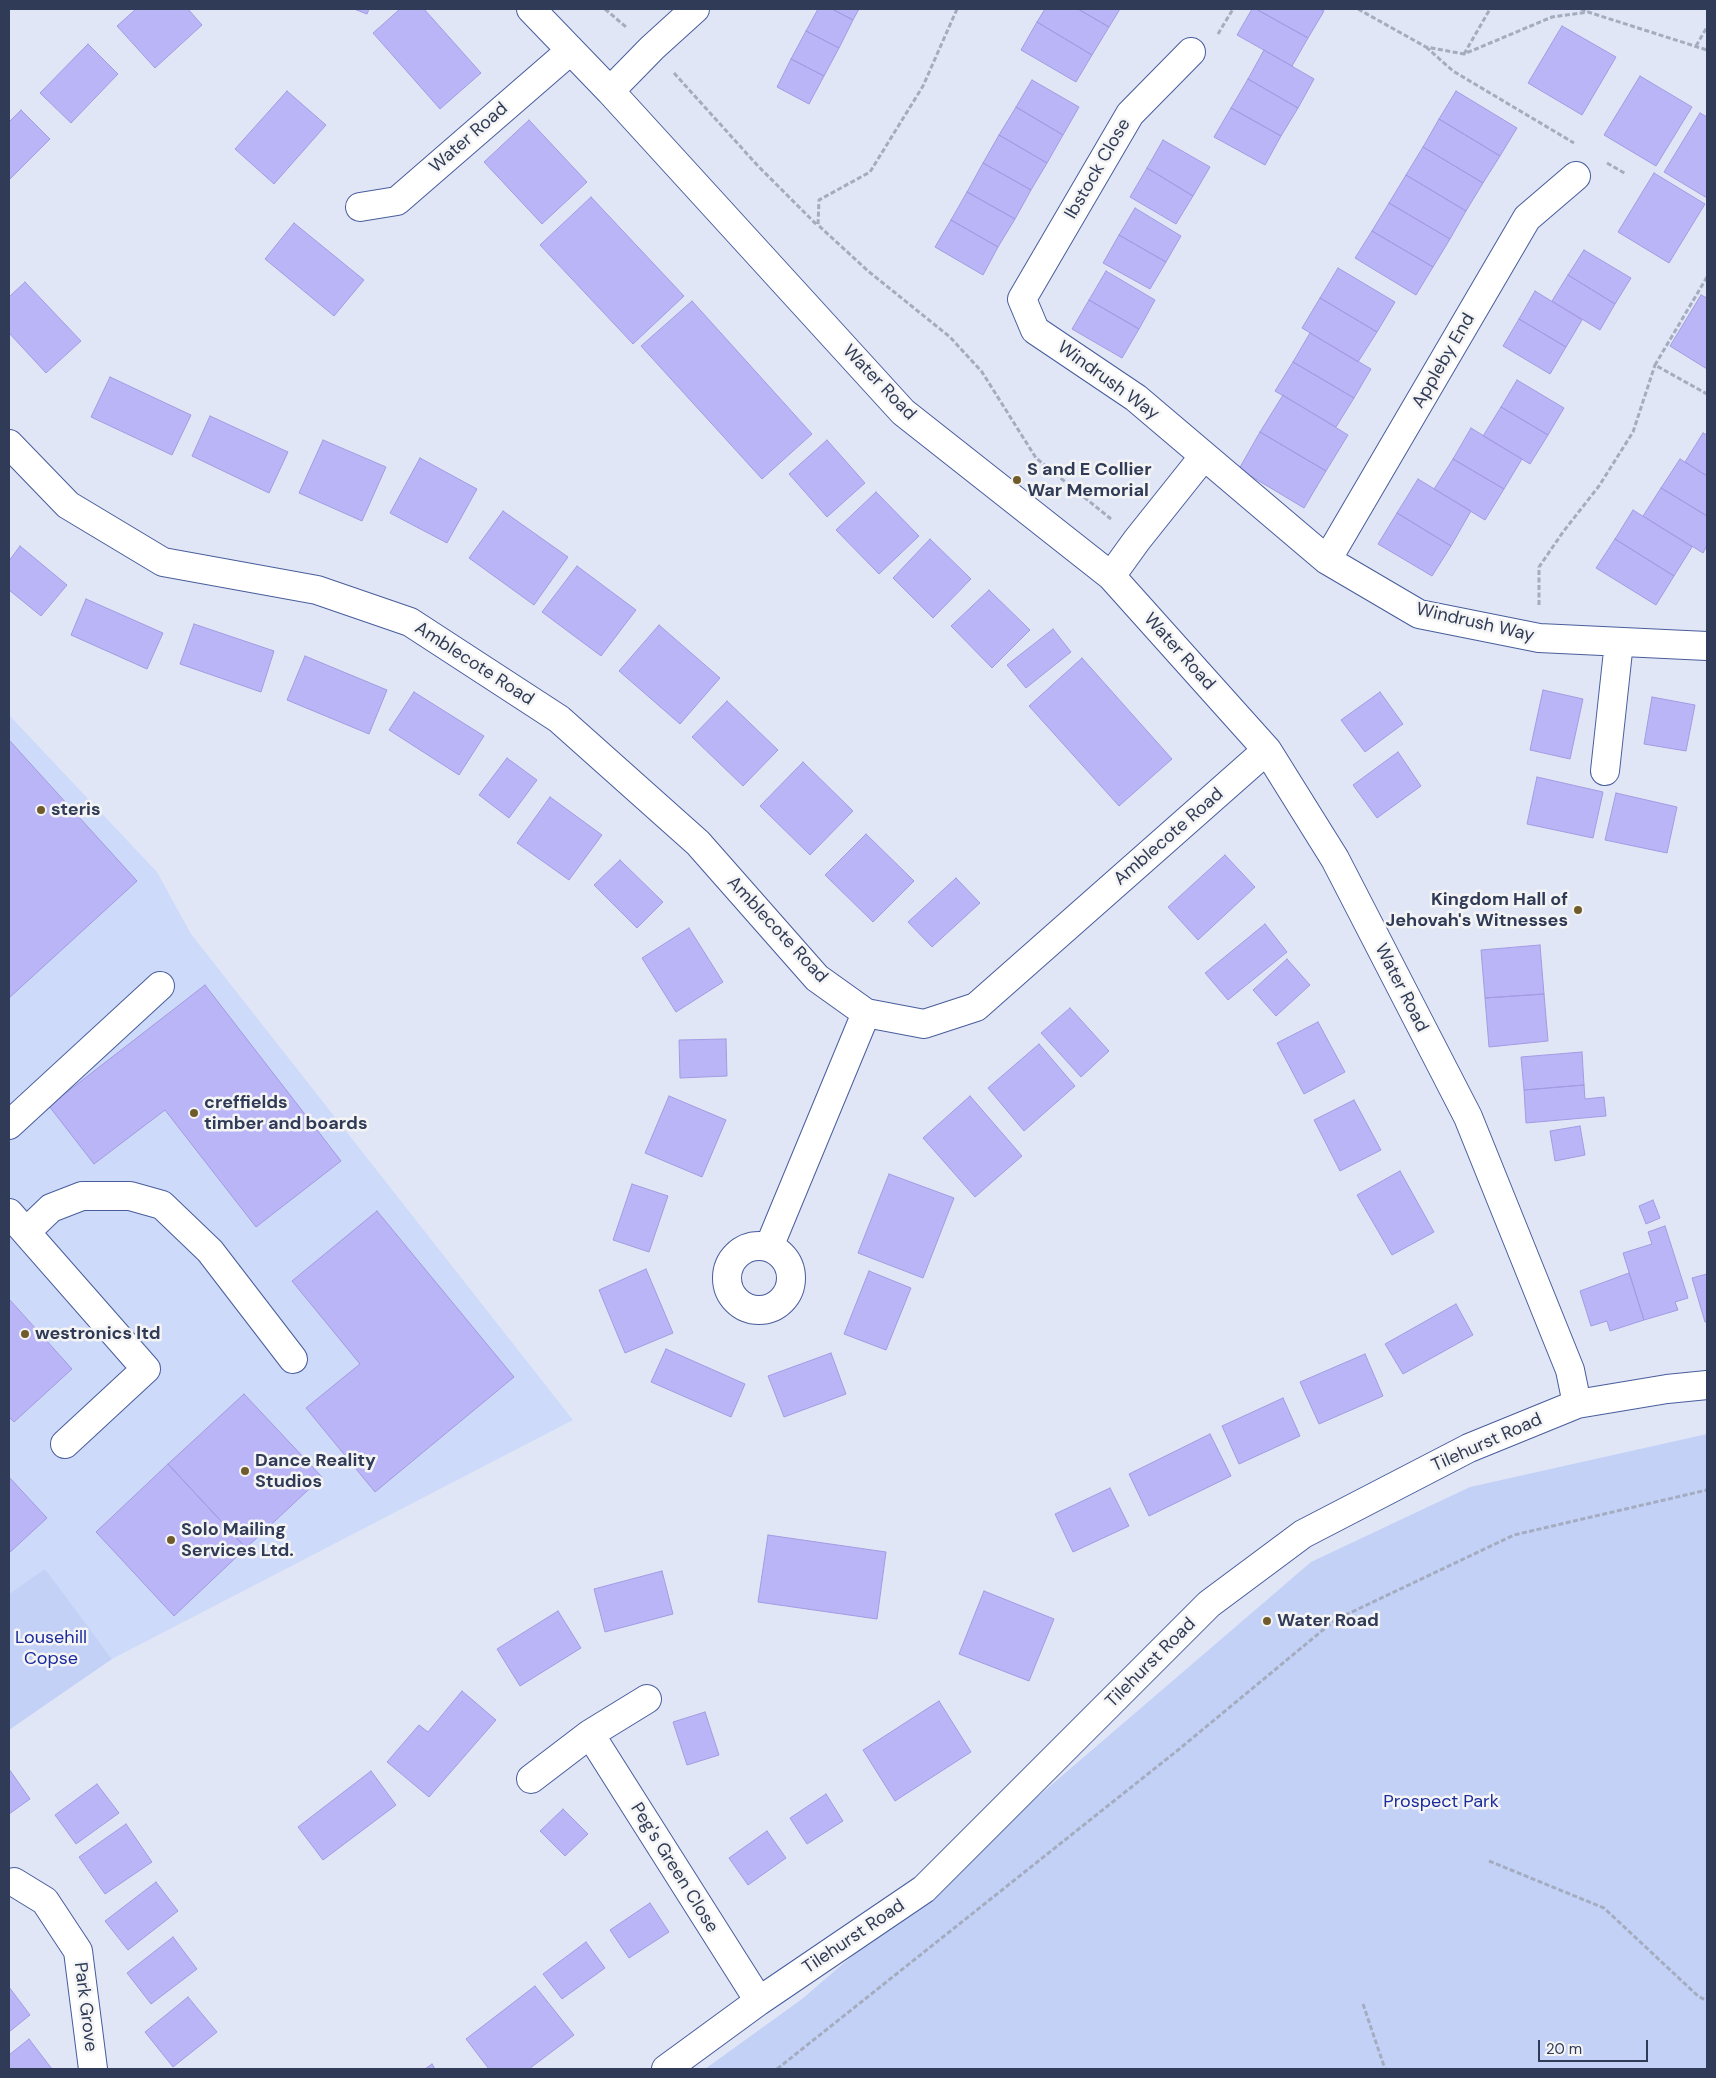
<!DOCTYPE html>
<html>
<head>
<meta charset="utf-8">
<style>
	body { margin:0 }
	#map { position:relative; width:1716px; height:2078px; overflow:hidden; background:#e0e6f5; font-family:"DM Sans",sans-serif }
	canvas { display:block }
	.frame { position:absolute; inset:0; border:10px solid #303b57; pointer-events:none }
	.scale { position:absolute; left:1538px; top:2040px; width:110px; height:22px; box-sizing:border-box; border:2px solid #303b57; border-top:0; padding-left:6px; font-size:15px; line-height:18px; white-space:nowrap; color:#303b57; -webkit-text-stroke:4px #f4f4f4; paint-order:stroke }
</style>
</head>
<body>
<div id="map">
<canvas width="1716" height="2078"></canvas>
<div class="frame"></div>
<div class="scale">20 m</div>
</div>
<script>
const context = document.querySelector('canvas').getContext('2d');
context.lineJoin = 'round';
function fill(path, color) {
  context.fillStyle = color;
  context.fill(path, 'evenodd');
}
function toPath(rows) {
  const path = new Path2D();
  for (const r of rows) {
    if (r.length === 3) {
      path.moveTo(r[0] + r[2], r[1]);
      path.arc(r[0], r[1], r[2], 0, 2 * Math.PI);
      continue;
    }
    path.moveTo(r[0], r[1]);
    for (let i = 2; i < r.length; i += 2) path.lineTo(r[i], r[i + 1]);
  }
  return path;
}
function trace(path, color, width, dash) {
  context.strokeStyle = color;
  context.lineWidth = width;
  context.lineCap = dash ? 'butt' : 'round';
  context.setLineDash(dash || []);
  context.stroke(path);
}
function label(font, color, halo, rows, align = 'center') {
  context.font = font + ' "DM Sans",sans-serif';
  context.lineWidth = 5;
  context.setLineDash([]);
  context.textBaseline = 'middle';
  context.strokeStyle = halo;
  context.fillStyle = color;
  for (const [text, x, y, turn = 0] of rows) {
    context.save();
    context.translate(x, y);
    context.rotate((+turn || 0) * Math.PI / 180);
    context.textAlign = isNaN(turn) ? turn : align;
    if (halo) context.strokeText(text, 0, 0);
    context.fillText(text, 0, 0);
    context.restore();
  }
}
fill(toPath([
	[9,715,157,872,191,934,573,1420,112,1659,45,1570,9,1594]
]), '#cddaf9');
fill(toPath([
	[1707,1434,1707,2069,705,2069,802,1999,1311,1562,1470,1487],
	[45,1569,112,1659,9,1730,9,1594]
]), '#c3d1f7');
const building = toPath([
	[136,9,188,9,202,25,155,68,117,26,136,9],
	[354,9,369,9,367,14,354,9],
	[400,9,424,9,481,73,440,109,373,33,400,9],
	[818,9,832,9,853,20,839,48,806,31,818,9],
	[832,9,859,9,853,20,832,9],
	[1045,9,1078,9,1109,27,1092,55,1037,22,1045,9],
	[1078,9,1120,9,1109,27,1078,9],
	[1252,9,1256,9,1308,38,1292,66,1237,35,1252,9],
	[1256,9,1320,9,1324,11,1308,38,1256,9],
	[1037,22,1092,55,1076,82,1021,50,1037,22],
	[1562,26,1616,57,1582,115,1528,83,1562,26],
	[806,31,839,48,824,76,791,59,806,31],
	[88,44,118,74,71,123,40,93,88,44],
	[1264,50,1314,79,1298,108,1248,79,1264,50],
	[791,59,824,76,809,104,777,87,791,59],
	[1640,76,1692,107,1656,166,1604,135,1640,76],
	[1248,79,1298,108,1281,136,1231,108,1248,79],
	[1032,80,1079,107,1063,135,1016,107,1032,80],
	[287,91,326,125,274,184,235,149,287,91],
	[1456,91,1517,128,1500,156,1439,119,1456,91],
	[1016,107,1063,135,1047,163,999,135,1016,107],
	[1231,108,1281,136,1265,165,1214,137,1231,108],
	[21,110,50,139,9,180,9,122,21,110],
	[1700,113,1707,117,1707,198,1664,172,1700,113],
	[1439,119,1500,156,1483,183,1423,147,1439,119],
	[529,120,587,182,542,224,484,162,529,120],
	[999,135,1047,163,1031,190,983,163,999,135],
	[1163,140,1210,167,1193,196,1147,168,1163,140],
	[1423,147,1483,183,1466,211,1406,175,1423,147],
	[983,163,1031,190,1015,219,967,192,983,163],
	[1147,168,1193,196,1176,224,1130,197,1147,168],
	[1654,173,1705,204,1669,263,1618,232,1654,173],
	[1406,175,1466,211,1450,239,1389,203,1406,175],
	[967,192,1015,219,998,247,951,220,967,192],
	[591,197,684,296,633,344,540,245,591,197],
	[1389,203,1450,239,1433,267,1372,231,1389,203],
	[1135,208,1181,236,1166,262,1119,235,1135,208],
	[951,220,998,247,983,275,935,247,951,220],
	[294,223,364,280,334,316,265,259,294,223],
	[1372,231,1433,267,1416,295,1355,258,1372,231],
	[1119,235,1166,262,1150,289,1103,263,1119,235],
	[1584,250,1631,278,1615,304,1568,275,1584,250],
	[1338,268,1395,302,1377,332,1320,298,1338,268],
	[1106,271,1155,300,1139,329,1089,300,1106,271],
	[1568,275,1615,304,1600,330,1552,301,1568,275],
	[25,282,81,341,46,373,9,333,9,297,25,282],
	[1535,291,1582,320,1566,347,1519,319,1535,291],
	[1701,295,1707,298,1707,369,1670,346,1701,295],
	[1320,298,1377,332,1358,362,1302,328,1320,298],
	[1089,300,1139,329,1122,358,1072,329,1089,300],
	[692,301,812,434,762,479,641,346,692,301],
	[1519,319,1566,347,1550,374,1503,346,1519,319],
	[1310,333,1371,369,1354,398,1293,362,1310,333],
	[1293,362,1354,398,1336,427,1275,391,1293,362],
	[110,377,191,415,172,455,91,417,110,377],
	[1517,380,1564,408,1548,435,1501,407,1517,380],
	[1283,395,1348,435,1326,471,1260,432,1283,395],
	[1501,407,1548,435,1530,464,1483,436,1501,407],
	[210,416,288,452,269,493,192,456,210,416],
	[1471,428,1522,459,1504,489,1453,459,1471,428],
	[1260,432,1326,471,1304,508,1239,469,1260,432],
	[1703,433,1707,435,1707,476,1685,462,1703,433],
	[323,440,386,467,362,521,299,493,323,440],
	[827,440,865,483,827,517,789,474,827,440],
	[420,458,477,489,447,543,390,513,420,458],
	[1453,459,1504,489,1485,520,1434,489,1453,459],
	[1680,459,1707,476,1707,516,1661,488,1680,459],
	[1418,479,1471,511,1451,546,1397,513,1418,479],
	[1661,488,1707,516,1707,545,1703,553,1643,516,1661,488],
	[876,492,919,536,879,574,836,530,876,492],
	[1633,510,1692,547,1674,576,1615,539,1633,510],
	[503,511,568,557,534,605,469,558,503,511],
	[1397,513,1451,546,1432,576,1378,544,1397,513],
	[930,539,971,579,933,618,893,578,930,539],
	[1615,539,1674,576,1656,605,1596,568,1615,539],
	[20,546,67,585,41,616,9,590,9,561,20,546],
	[577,566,636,610,601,656,542,612,577,566],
	[989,590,1030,630,992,668,951,626,989,590],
	[86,599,163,633,147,669,71,635,86,599],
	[194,624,274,651,261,692,180,664,194,624],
	[659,625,720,678,680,724,619,671,659,625],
	[1053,629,1071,652,1026,688,1007,665,1053,629],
	[305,656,387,690,369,734,287,700,305,656],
	[1082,658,1172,759,1119,806,1029,706,1082,658],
	[1543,690,1583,699,1570,759,1530,750,1543,690],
	[414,692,484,736,459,775,389,730,414,692],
	[1380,692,1403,724,1365,752,1341,720,1380,692],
	[1652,697,1695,705,1686,751,1644,744,1652,697],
	[727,701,778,750,743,786,692,737,727,701],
	[9,740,137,881,9,998,9,740],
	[1398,752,1421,786,1377,818,1353,785,1398,752],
	[507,758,537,780,509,818,479,795,507,758],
	[803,762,853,811,810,855,760,806,803,762],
	[1537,777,1603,792,1593,838,1527,824,1537,777],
	[1616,793,1677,807,1667,853,1605,840,1616,793],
	[550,797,602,835,569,880,517,843,550,797],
	[866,834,914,881,873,922,825,875,866,834],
	[1225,855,1255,887,1198,940,1168,907,1225,855],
	[620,860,663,902,637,928,594,885,620,860],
	[956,878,980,903,932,947,908,922,956,878],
	[1265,924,1287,952,1228,1000,1205,973,1265,924],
	[689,928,723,982,676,1012,642,958,689,928],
	[1540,945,1544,994,1485,998,1481,950,1540,945],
	[1287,959,1310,985,1276,1016,1253,990,1287,959],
	[205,985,341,1161,256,1227,165,1110,94,1164,49,1106,205,985],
	[1544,994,1548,1041,1489,1047,1485,998,1544,994],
	[1070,1008,1109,1051,1081,1077,1041,1033,1070,1008],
	[1318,1022,1345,1072,1304,1094,1277,1043,1318,1022],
	[726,1039,727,1076,680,1078,679,1040,726,1039],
	[1039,1044,1075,1086,1024,1131,988,1088,1039,1044],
	[1582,1052,1584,1085,1524,1090,1521,1057,1582,1052],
	[1584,1085,1585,1099,1604,1097,1606,1116,1526,1123,1524,1090,1584,1085],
	[669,1096,726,1120,702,1177,645,1153,669,1096],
	[970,1096,1022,1156,975,1197,923,1138,970,1096],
	[1354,1100,1381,1150,1340,1171,1314,1120,1354,1100],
	[1580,1126,1585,1155,1555,1161,1550,1131,1580,1126],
	[1400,1171,1434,1232,1392,1255,1357,1195,1400,1171],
	[889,1174,954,1198,923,1278,858,1253,889,1174],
	[632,1184,668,1196,649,1252,613,1240,632,1184],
	[1653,1200,1660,1218,1646,1224,1639,1206,1653,1200],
	[377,1211,514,1377,375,1492,306,1408,360,1364,292,1281,377,1211],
	[1665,1226,1688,1298,1675,1302,1678,1310,1644,1320,1623,1253,1652,1244,1648,1232,1665,1226],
	[646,1269,673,1333,625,1353,599,1290,646,1269],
	[869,1271,911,1288,886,1350,844,1334,869,1271],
	[1629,1273,1644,1320,1610,1331,1607,1321,1591,1326,1580,1291,1629,1273],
	[1707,1274,1707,1322,1705,1322,1692,1278,1707,1274],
	[9,1299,72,1369,14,1422,9,1417,9,1299],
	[1456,1304,1473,1335,1403,1374,1385,1344,1456,1304],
	[666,1349,745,1384,731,1417,651,1382,666,1349],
	[831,1353,846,1394,784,1417,768,1376,831,1353],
	[1365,1354,1383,1396,1319,1424,1300,1382,1365,1354],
	[244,1394,322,1477,246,1548,168,1464,244,1394],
	[1283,1398,1300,1436,1239,1464,1222,1426,1283,1398],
	[1210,1434,1231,1476,1149,1516,1129,1474,1210,1434],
	[168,1464,246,1548,174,1616,96,1532,168,1464],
	[9,1477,47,1518,9,1553,9,1477],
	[1110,1488,1129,1526,1073,1552,1055,1514,1110,1488],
	[768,1535,886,1552,877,1619,758,1602,768,1535],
	[662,1571,673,1614,605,1632,594,1589,662,1571],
	[984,1591,1054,1619,1029,1681,959,1654,984,1591],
	[558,1611,581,1648,520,1686,497,1649,558,1611],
	[462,1691,496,1720,429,1797,387,1762,419,1725,428,1732,462,1691],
	[939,1701,971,1752,895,1801,863,1750,939,1701],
	[705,1712,719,1755,687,1765,673,1722,705,1712],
	[9,1769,30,1799,9,1814,9,1769],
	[371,1771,396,1805,323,1860,298,1827,371,1771],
	[97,1784,119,1813,76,1844,55,1815,97,1784],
	[826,1794,843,1821,807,1844,790,1818,826,1794],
	[563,1809,588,1834,565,1856,540,1831,563,1809],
	[126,1824,152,1862,105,1894,79,1857,126,1824],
	[767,1831,786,1858,748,1885,729,1858,767,1831],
	[156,1882,178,1911,128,1950,105,1921,156,1882],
	[650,1903,669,1932,629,1958,610,1930,650,1903],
	[173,1937,197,1969,151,2004,127,1973,173,1937],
	[586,1942,605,1968,562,1999,543,1974,586,1942],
	[535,1986,574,2035,529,2069,489,2069,466,2039,535,1986],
	[9,1987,30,2015,9,2032,9,1987],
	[188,1997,217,2032,173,2067,145,2032,188,1997],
	[29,2039,52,2069,9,2069,9,2055,29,2039],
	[432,2064,435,2069,425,2069,432,2064]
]);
fill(building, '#bab5f6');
trace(building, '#a39be3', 1);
const minor = toPath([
	[531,9,610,91,903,412,1111,576,1267,750,1335,859,1468,1117,1570,1370,1577,1404],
	[1191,52,1130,114,1022,299,1035,330,1136,398,1327,560,1419,614,1539,638,1707,646],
	[610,91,652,48,695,9],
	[360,207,397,201,570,51],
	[9,444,68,505,163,562,317,590,410,622,559,719,698,843,817,978,866,1013,924,1024,976,1007,1267,750],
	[1327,560,1527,218,1576,176],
	[1111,576,1137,540,1204,456],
	[1605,771,1619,642],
	[9,1125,160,986],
	[9,1213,146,1369,65,1444],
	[26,1232,51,1208,82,1196,130,1196,162,1205,210,1251,293,1359],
	[759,1278,32],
	[769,1247,866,1013],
	[590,1734,647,1699],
	[531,1779,590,1734,759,2001],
	[14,1882,45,1901,78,1951,93,2069],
	[666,2069,759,2001,924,1889,1209,1604,1303,1534,1469,1448,1577,1404,1667,1389,1707,1385]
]);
trace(minor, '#485d9c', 30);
trace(toPath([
	[605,9,626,27],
	[957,9,923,86,870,172,819,200,818,225,868,271,950,337,982,372,1036,458,1111,519],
	[1358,9,1426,47,1464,54,1552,17,1588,12,1707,50],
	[1581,9,1588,12],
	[1218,34,1233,9],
	[1696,46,1707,27],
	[1426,47,1453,71,1574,143],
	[1464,54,1490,9],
	[674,73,758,166,817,225],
	[1607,163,1626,174],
	[1707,277,1655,365,1707,394],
	[1539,605,1539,567,1563,532,1599,486,1633,432,1655,365],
	[1489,1861,1604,1908,1698,1996,1707,2001],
	[1363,2004,1385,2069],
	[777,2069,1178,1750,1335,1620,1514,1535,1707,1490]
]), '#a4acbf', 3, [5, 2.5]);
trace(minor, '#fff', 28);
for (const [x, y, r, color] of [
	[1017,480,5,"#705c2b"],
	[41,810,5,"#705c2b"],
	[1578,910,5,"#705c2b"],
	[194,1113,5,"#705c2b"],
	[25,1334,5,"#705c2b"],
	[245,1471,5,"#705c2b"],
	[171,1540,5,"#705c2b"],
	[1267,1621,5,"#705c2b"]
]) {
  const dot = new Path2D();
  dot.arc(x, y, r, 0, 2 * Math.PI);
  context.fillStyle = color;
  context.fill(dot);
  trace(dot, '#f4f4f4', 2);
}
label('18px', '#303b57', '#f4f4f4', [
	["Water Road",469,138,-41],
	["Ibstock Close",1098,169,-60],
	["Appleby End",1444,361,-60],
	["Windrush Way",1108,381,36],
	["Water Road",879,383,46],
	["Windrush Way",1475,623,13],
	["Water Road",1179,652,48],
	["Amblecote Road",474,664,33],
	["Amblecote Road",1169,837,-41],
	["Amblecote Road",777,930,47],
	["Water Road",1401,988,63],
	["Tilehurst Road",1487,1443,-24],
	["Tilehurst Road",1151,1663,-45],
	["Peg's Green Close",674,1868,58],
	["Tilehurst Road",854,1937,-34],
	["Park Grove",85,2007,83]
]);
label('bold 18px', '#303b57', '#f4f4f4', [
	["S and E Collier",1027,470],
	["War Memorial",1027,491],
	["steris",51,810],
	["Kingdom Hall of",1568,900,"right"],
	["Jehovah's Witnesses",1568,921,"right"],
	["creffields",204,1103],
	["timber and boards",204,1124],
	["westronics ltd",35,1334],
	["Dance Reality",255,1461],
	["Studios",255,1482],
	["Solo Mailing",181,1530],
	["Services Ltd.",181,1551],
	["Water Road",1277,1621]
], 'left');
label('18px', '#1b2c9f', '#f4f4f4', [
	["Lousehill",51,1638],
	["Copse",51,1659],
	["Prospect Park",1441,1802]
]);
</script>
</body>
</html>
